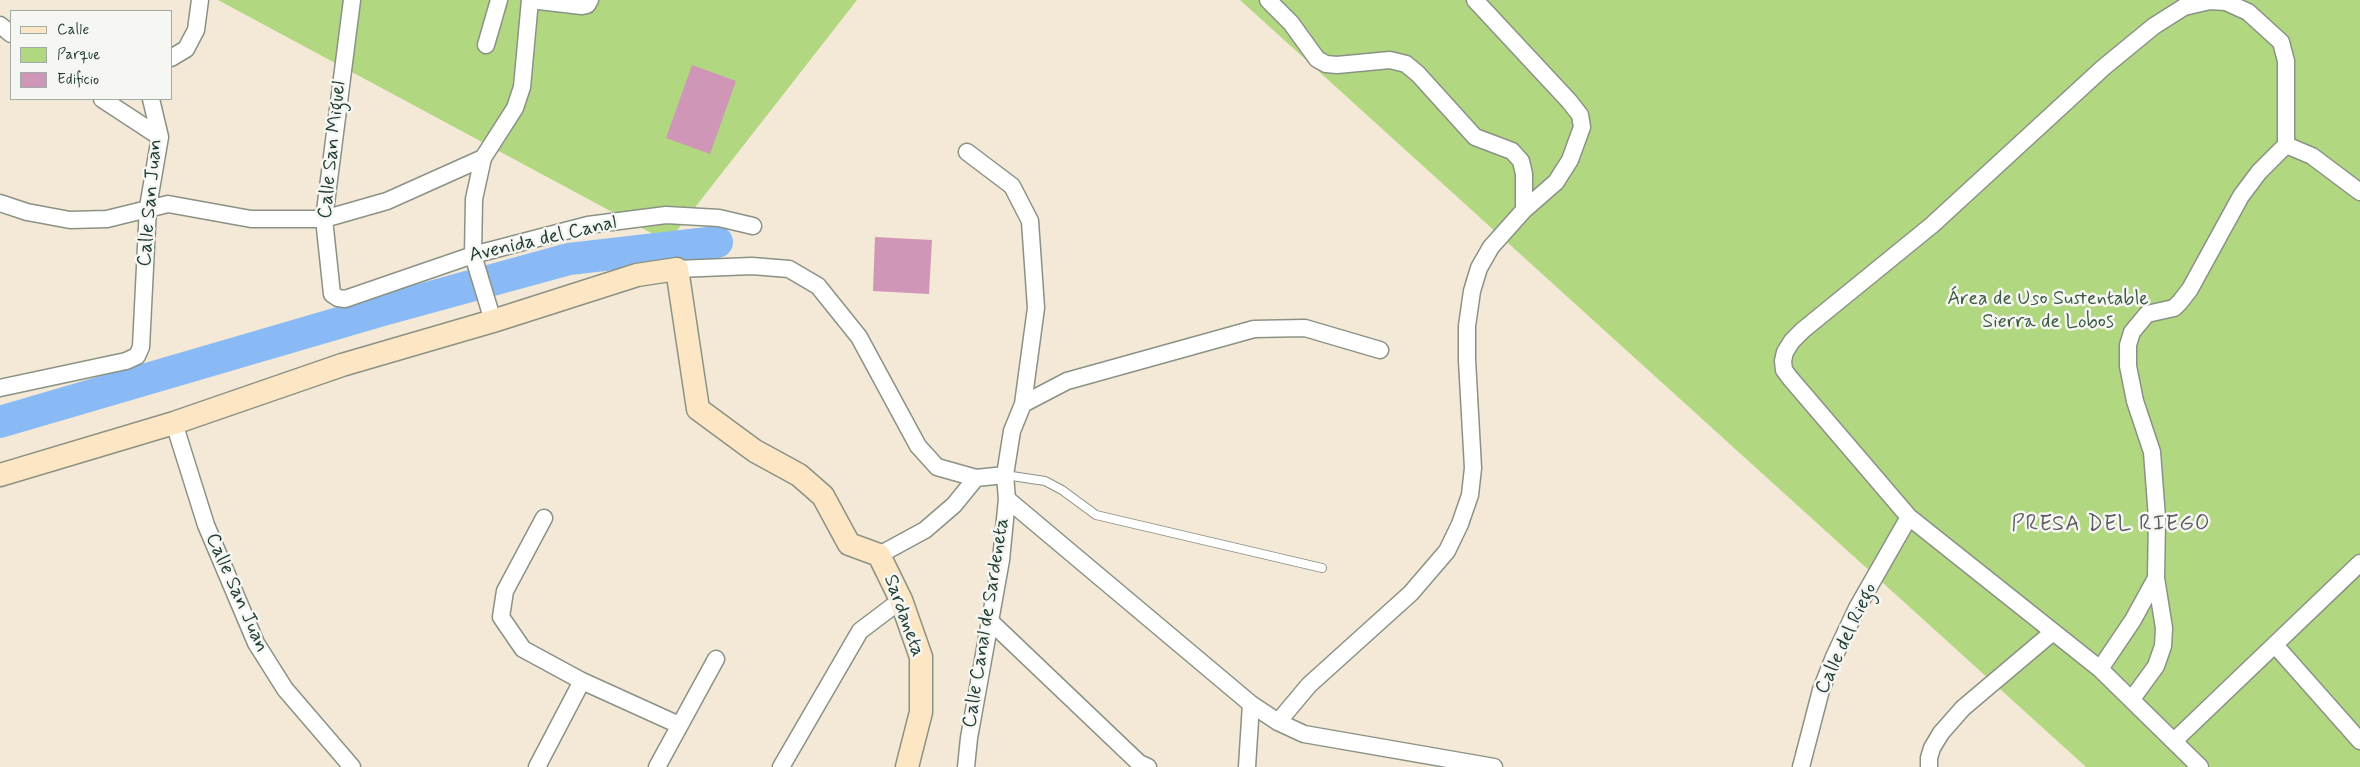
<!DOCTYPE html>
<html>
<head>
<meta charset="utf-8">
<style>
	body { margin:0 }
	#map { position:relative; width:2360px; height:767px; overflow:hidden; background:#f4e8d6; font-family:Mynerve,sans-serif }
	canvas { display:block }
	.legend { position:absolute; left:10px; top:10px; width:162px; height:90px; box-sizing:border-box; background:#f6f6f2; border:1px solid #a0aca6; margin:0; padding:6px 9px; list-style:none; font-size:15px; color:#1f3d34 }
	.legend li { display:flex; align-items:center; gap:10px; height:25px }
	.legend b { width:25px; border:1px solid #a0aca6 }
</style>
</head>
<body>
<div id="map">
<canvas width="2360" height="767"></canvas>
<ul class="legend">
<li><b style="height:6px;background:#fce6c4"></b>Calle</li>
<li><b style="height:14px;background:#b1d780"></b>Parque</li>
<li><b style="height:14px;background:#d096b7"></b>Edificio</li>
</ul>
</div>
<script>
const context = document.querySelector('canvas').getContext('2d');
context.lineJoin = 'round';
function fill(path, color) {
  context.fillStyle = color;
  context.fill(path, 'evenodd');
}
function toPath(rows) {
  const path = new Path2D();
  for (const r of rows) {
    path.moveTo(r[0], r[1]);
    for (let i = 2; i < r.length; i += 2) path.lineTo(r[i], r[i + 1]);
  }
  return path;
}
function trace(path, color, width, dash) {
  context.strokeStyle = color;
  context.lineWidth = width;
  context.lineCap = dash ? 'butt' : 'round';
  context.setLineDash(dash || []);
  context.stroke(path);
}
function label(font, color, halo, rows, align = 'center') {
  context.font = font + ' Mynerve,sans-serif';
  context.lineWidth = 5;
  context.setLineDash([]);
  context.textBaseline = 'middle';
  context.strokeStyle = halo;
  context.fillStyle = color;
  for (const [text, x, y, turn = 0] of rows) {
    context.save();
    context.translate(x, y);
    context.rotate((+turn || 0) * Math.PI / 180);
    context.textAlign = isNaN(turn) ? turn : align;
    if (halo) context.strokeText(text, 0, 0);
    context.fillText(text, 0, 0);
    context.restore();
  }
}
fill(toPath([
	[218,0,857,0,668,242],
	[1240,0,2360,0,2360,767,2086,767]
]), '#b1d780');
trace(toPath([
	[0,422,383,310,569,259,717,242]
]), '#89baf5', 32);
fill(toPath([
	[692,65,736,81,710,154,666,138],
	[875,237,932,240,929,294,873,291]
]), '#d096b7');
const lane = toPath([
	[1005,475,1045,481,1062,490,1096,515,1322,568]
]);
const street = toPath([
	[352,0,324,219,332,294,338,298,345,299,473,255,588,225,666,215,719,218,753,226],
	[530,0,582,6,587,5,590,0],
	[1268,0,1291,23,1317,59,1326,64,1337,65,1390,60,1406,64,1418,74,1475,137,1512,151,1521,161,1524,174,1524,210],
	[0,25,11,34],
	[486,45,499,0],
	[171,58,186,49,196,30,200,0],
	[102,99,160,137],
	[2286,145,2312,156,2360,192],
	[967,152,1012,186,1030,221,1036,308,1023,404],
	[0,203,27,212,70,220,107,219,168,204,251,219,324,219,387,201,483,158],
	[677,269,752,266,789,269,818,286,859,337,918,446,937,467,976,478],
	[493,321,473,255,474,199,483,158,515,108,522,87,530,0],
	[0,388,126,361,137,356,141,347,148,207,160,137,151,99],
	[174,423,206,525,256,643,285,689,352,767],
	[1007,499,1251,704,1278,722,1304,734,1494,767],
	[544,518,505,591,501,617,523,649,582,681,679,725],
	[879,555,925,530,954,505,976,478,1005,475],
	[991,622,1139,763,1148,767],
	[2275,645,2360,741],
	[2100,669,2133,620,2156,578,2157,518,2152,452,2135,401,2128,366,2128,345,2132,332,2147,314,2174,308,2180,302,2190,289,2241,196,2259,172,2286,145,2286,61,2281,42,2248,12,2226,2,2210,1,2184,7,2154,26,2104,67,1932,225,1803,330,1792,341,1785,352,1783,361,1784,370,1790,378,1909,517,2100,669,2200,767],
	[2132,699,2156,666,2163,646,2164,628,2156,578],
	[1278,722,1309,685,1411,593,1447,551,1460,524,1470,495,1473,468,1467,360,1467,326,1472,291,1479,268,1491,247,1524,210,1556,182,1570,160,1582,127,1580,115,1569,101,1475,0],
	[2174,741,2360,563],
	[537,767,582,681],
	[657,767,716,659],
	[781,767,860,631,901,600],
	[966,767,969,738,1001,560,1007,499,1005,475,1012,431,1023,404,1067,381,1254,329,1305,328,1380,350],
	[1247,767,1251,704],
	[1801,767,1821,690,1834,657,1857,608,1909,517],
	[1929,767,1929,758,1932,748,1941,733,1963,708,2053,632]
]);
const secondary = toPath([
	[0,475,174,423,342,365,493,321,637,275,677,269,698,409,755,451,799,475,823,496,849,544,879,555,901,600,921,657,921,712,907,767]
]);
trace(lane, '#8a9285', 10);
trace(street, '#8a9285', 19);
trace(secondary, '#8a9285', 25);
trace(lane, '#fff', 8);
trace(street, '#fff', 16);
trace(secondary, '#fce6c4', 22);
label('20px', '#1f3d34', '#f6f6f2', [
	["Calle San Miguel",333,150,-84],
	["Calle San Juan",151,203,-85],
	["Avenida del Canal",543,240,-13],
	["Calle San Juan",236,593,66],
	["Sardaneta",903,616,70],
	["Calle Canal de Sardeneta",987,623,-81],
	["Calle del Riego",1847,639,-65]
]);
label('20px', '#3c5c43', '#f6f6f2', [
	["Área de Uso Sustentable",2048,300],
	["Sierra de Lobos",2048,323]
]);
context.letterSpacing = '1px';
label('22px', '#5d5c62', '#f6f6f2', [
	["PRESA DEL RIEGO",2111,525]
]);
context.letterSpacing = '0px';
</script>
</body>
</html>
